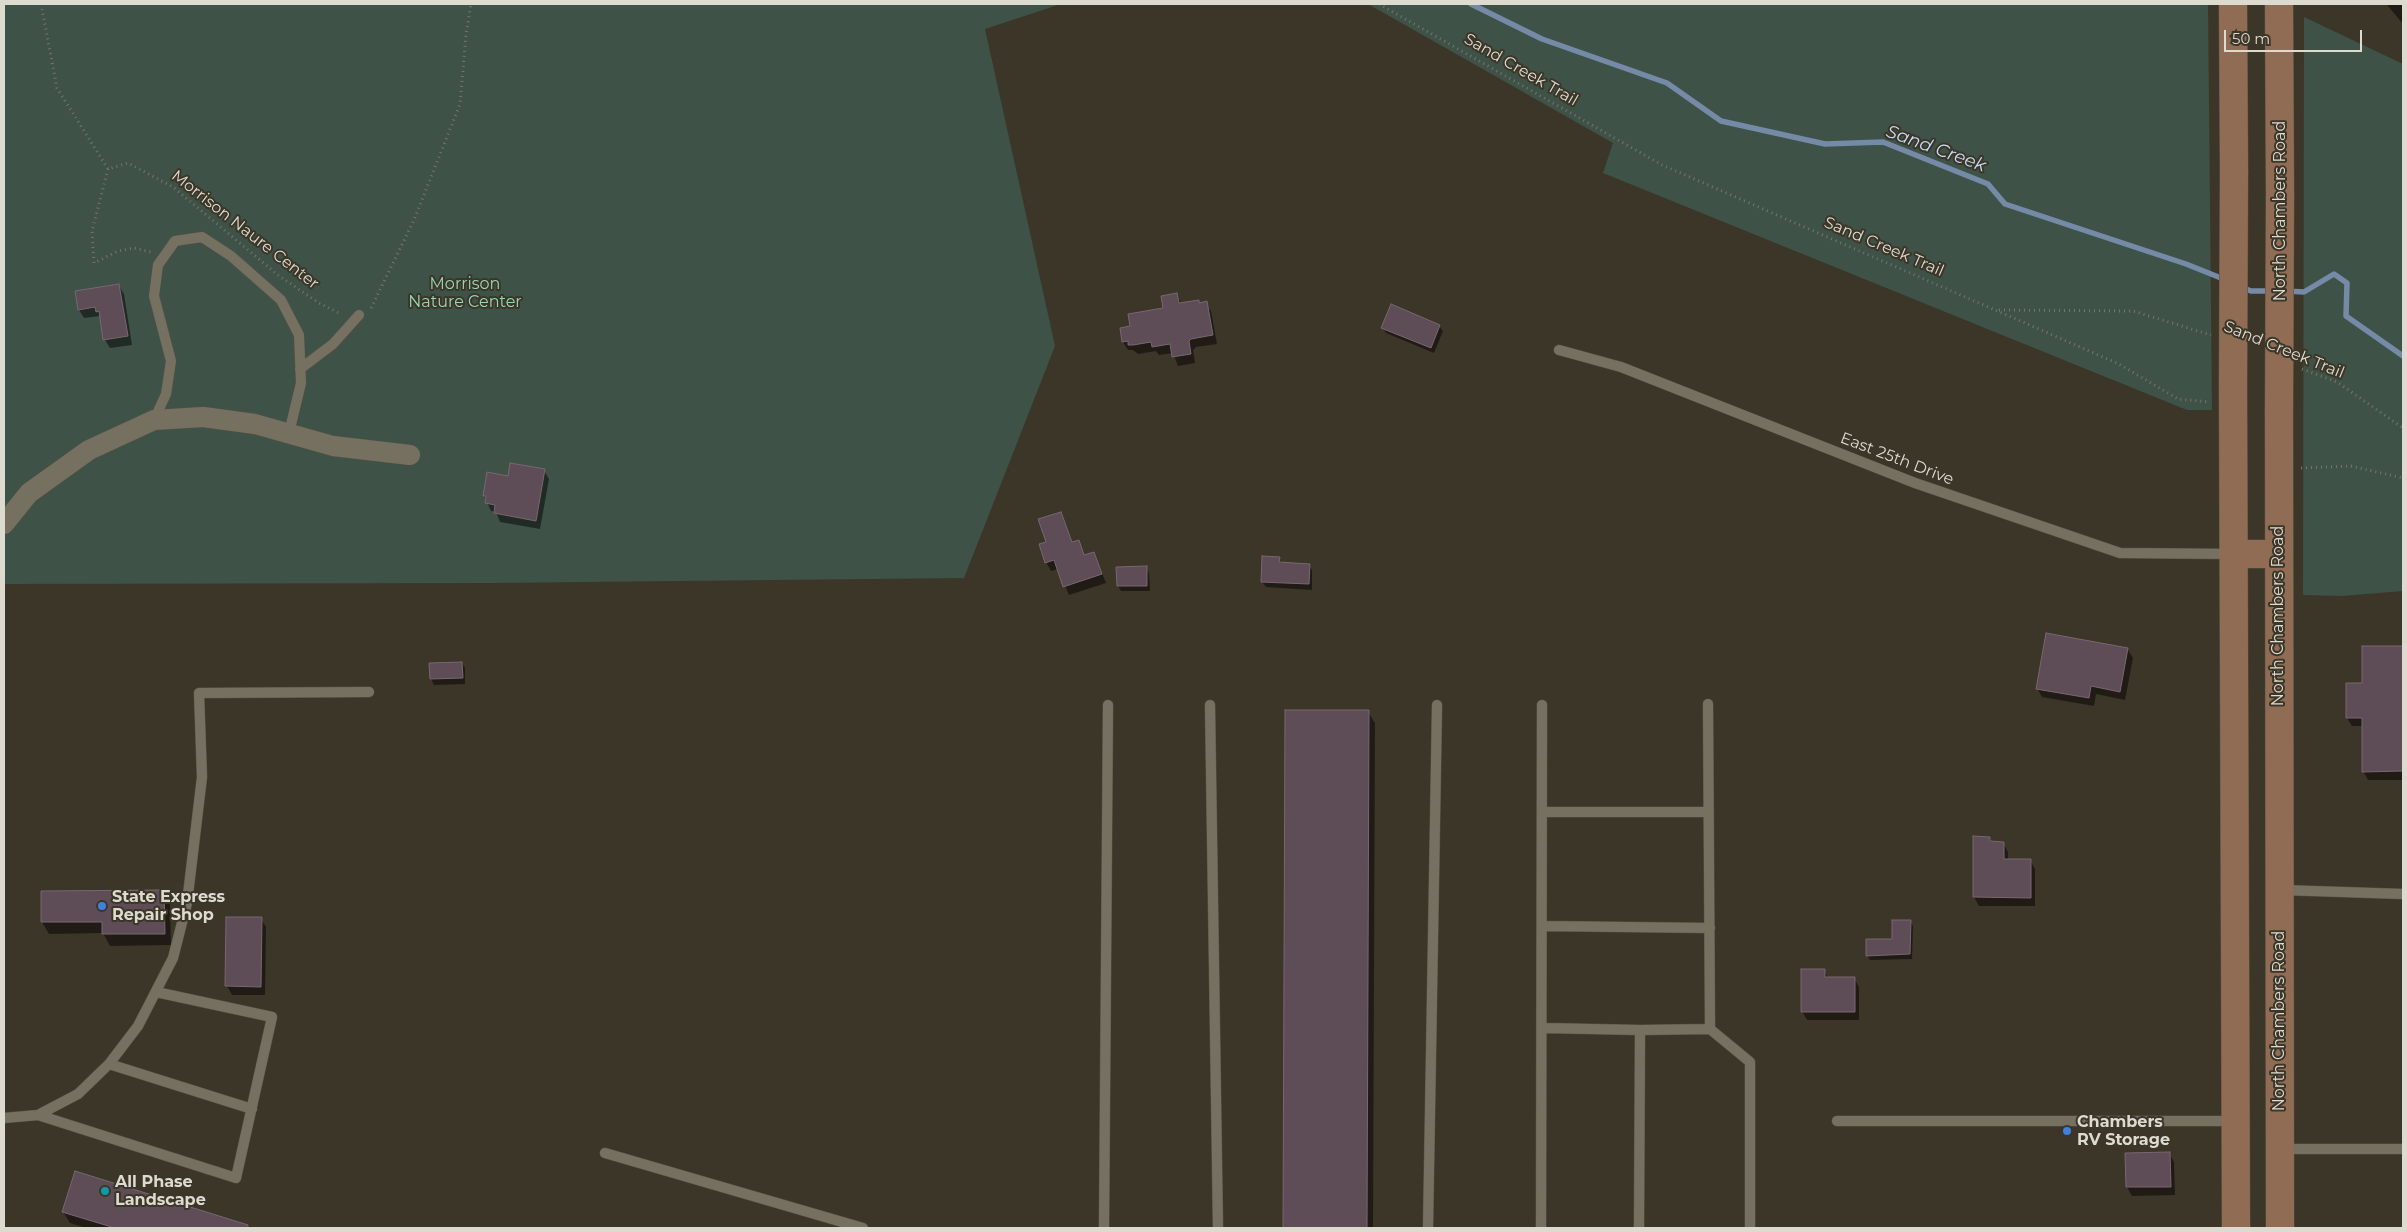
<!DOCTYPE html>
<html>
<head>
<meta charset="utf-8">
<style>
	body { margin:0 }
	#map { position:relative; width:2407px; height:1232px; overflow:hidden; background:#3c3628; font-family:Montserrat,sans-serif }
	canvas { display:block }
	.frame { position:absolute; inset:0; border:5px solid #dddad0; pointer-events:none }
	.scale { position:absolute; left:2224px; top:30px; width:138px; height:22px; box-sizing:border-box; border:2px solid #dddad0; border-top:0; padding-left:6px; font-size:15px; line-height:18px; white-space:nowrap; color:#dddad0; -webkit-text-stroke:4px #3c3628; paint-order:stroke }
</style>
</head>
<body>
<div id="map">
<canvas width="2407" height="1232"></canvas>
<div class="frame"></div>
<div class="scale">50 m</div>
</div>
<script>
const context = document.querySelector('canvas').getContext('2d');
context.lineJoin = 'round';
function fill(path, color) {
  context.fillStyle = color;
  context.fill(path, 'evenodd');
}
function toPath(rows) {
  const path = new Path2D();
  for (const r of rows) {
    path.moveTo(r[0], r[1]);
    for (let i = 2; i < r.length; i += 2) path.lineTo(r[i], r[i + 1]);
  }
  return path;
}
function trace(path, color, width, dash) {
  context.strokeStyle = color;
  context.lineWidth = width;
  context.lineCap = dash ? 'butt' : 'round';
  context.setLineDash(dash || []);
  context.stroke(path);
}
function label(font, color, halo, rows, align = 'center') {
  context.font = font + ' Montserrat,sans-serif';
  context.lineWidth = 4;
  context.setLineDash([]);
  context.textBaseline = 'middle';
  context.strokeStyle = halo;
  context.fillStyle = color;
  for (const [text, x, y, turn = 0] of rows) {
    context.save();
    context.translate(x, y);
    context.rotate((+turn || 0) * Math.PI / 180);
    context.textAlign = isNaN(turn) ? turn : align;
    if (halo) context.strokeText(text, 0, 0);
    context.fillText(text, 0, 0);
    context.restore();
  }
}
fill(toPath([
	[4,4,1061,4,985,29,1055,346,964,578,489,583,4,584],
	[1368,4,2208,4,2212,410,2187,410,1603,173,1613,143],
	[2304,17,2403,64,2403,591,2342,596,2303,595]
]), '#3e5248');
fill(toPath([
	[2387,4,2403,4,2403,24,2388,6],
	[119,286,124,294,132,345,110,348,105,340,100,316,84,318,79,310],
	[1176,295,1182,304,1198,301,1200,304,1206,303,1211,311,1217,344,1196,347,1193,350,1195,363,1178,366,1173,353,1159,355,1156,351,1138,354,1133,350,1128,350,1123,342,1131,327,1164,309],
	[1439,326,1443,331,1434,353,1386,333,1383,328],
	[544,470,549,479,540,529,500,522,496,512,491,511,484,496],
	[1061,513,1073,543,1078,542,1085,556,1094,553,1106,583,1069,595,1058,569,1051,571,1046,562,1047,542],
	[1279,558,1282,564,1309,565,1312,570,1312,590,1266,587,1262,582],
	[1146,567,1149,573,1150,591,1121,591,1118,586],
	[2363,647,2403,647,2403,780,2368,780,2363,771,2363,726,2352,726,2347,718,2363,684],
	[2128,650,2133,658,2125,700,2096,694,2094,706,2042,697,2037,688],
	[462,663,465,668,465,684,434,685,431,679,431,664],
	[1286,711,1368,712,1375,723,1373,1228,1285,1228],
	[1990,838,1992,843,2003,843,2008,852,2008,860,2030,860,2035,869,2035,906,1979,906,1974,897],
	[163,891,170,902,171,945,110,946,103,933,49,934,42,922],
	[261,919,266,927,265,995,232,995,227,986],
	[1910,921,1913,926,1912,959,1870,960,1867,955,1893,940],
	[1824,970,1828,978,1854,978,1859,987,1859,1020,1807,1020,1802,1011],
	[2169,1153,2174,1162,2175,1195,2132,1196,2127,1187],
	[76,1173,251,1227,252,1228,86,1228,70,1223,63,1212]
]), '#0007');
trace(toPath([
	[1471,4,1542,39,1667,83,1721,121,1825,144,1883,142,1988,184,2005,204,2186,264,2226,280],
	[2241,287,2251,291,2271,291],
	[2286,291,2304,292,2334,274,2347,283,2346,316,2403,356]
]), '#758aa6', 5.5);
const building = toPath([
	[119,284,128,336,103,340,99,311,96,312,95,307,78,310,75,291,119,284],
	[1177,293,1179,303,1199,300,1199,303,1207,301,1213,335,1191,339,1189,341,1191,354,1172,357,1170,344,1152,347,1151,342,1133,345,1128,345,1128,341,1122,342,1120,328,1130,326,1128,314,1163,308,1161,296,1177,293],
	[1391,304,1440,325,1431,348,1381,328,1391,304],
	[510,463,545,469,536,521,494,513,495,505,485,503,486,496,483,496,487,472,508,476,510,463],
	[1061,512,1072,542,1079,540,1084,555,1094,552,1102,574,1063,587,1054,560,1045,563,1039,544,1046,542,1038,519,1061,512],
	[1262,556,1280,557,1279,562,1310,564,1309,584,1261,582,1262,556],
	[1147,566,1147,586,1117,586,1116,567,1147,566],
	[2046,633,2128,648,2120,692,2091,686,2089,698,2036,689,2046,633],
	[2362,646,2403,646,2403,771,2362,772,2362,718,2346,718,2346,683,2362,683,2362,646],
	[462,662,463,678,430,679,429,663,462,662],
	[1285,710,1369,710,1367,1228,1283,1228,1285,710],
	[1973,836,1990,837,1990,841,2004,842,2004,859,2031,859,2031,898,1973,897,1973,836],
	[164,890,165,934,102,934,102,922,41,922,41,891,164,890],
	[226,917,262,917,261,987,225,986,226,917],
	[1892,920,1911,920,1910,954,1866,956,1866,939,1892,939,1892,920],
	[1801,969,1825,969,1825,977,1855,977,1855,1012,1801,1012,1801,969],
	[2170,1152,2171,1187,2126,1187,2125,1153,2170,1152],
	[75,1171,248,1225,248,1228,115,1228,62,1212,75,1171]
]);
fill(building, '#5e4d56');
trace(building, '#786770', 1);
const lane = toPath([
	[1559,350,1621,367,1915,483,2120,553,2232,554],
	[300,369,333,344,359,315],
	[154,420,166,394,171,361,154,296,158,265,175,241,202,237,231,256,281,300,299,335,301,383,289,433],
	[1708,704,1710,1029],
	[1210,705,1218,1228],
	[1542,812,1708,812],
	[2282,890,2403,894],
	[1542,926,1710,928],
	[1543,1028,1640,1030,1639,1228],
	[1640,1030,1710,1029,1750,1062,1750,1228],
	[109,1064,252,1109],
	[38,1115,78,1094,109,1064,138,1026,173,958,187,903,202,777,199,693,369,692],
	[4,1118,38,1115,236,1178,272,1017,156,992],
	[1837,1121,2234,1121],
	[2280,1149,2403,1149],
	[605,1153,863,1228],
	[1104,1228,1108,705],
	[1428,1228,1437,705],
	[1541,1228,1542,705]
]);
const street = toPath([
	[4,524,29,493,89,450,154,420,203,417,255,424,333,446,410,455]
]);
const secondary = toPath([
	[2233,4,2234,171],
	[2279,4,2280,196],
	[2233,386,2236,1228],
	[2279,411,2280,1228],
	[2233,554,2278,554]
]);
trace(lane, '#575346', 11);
trace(street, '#575346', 21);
trace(secondary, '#575346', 29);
trace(toPath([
	[41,4,57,88,108,169,128,163,173,187,279,276,319,303,341,314],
	[1379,4,1662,165,2119,364,2178,399,2210,402],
	[108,169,92,231,94,263,118,251,134,248,151,252],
	[371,308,414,220,460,104,466,35,471,4],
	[1999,310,2133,311,2211,335],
	[2302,369,2337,382,2403,428],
	[2301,468,2351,466,2403,478]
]), '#787467', 3, [1, 4]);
trace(lane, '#767060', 10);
trace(street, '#767060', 20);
trace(secondary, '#906c55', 28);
const secondaryBridge = toPath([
	[2233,386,2234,171],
	[2279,411,2280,196]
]);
trace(secondaryBridge, '#575346', 29, []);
trace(secondaryBridge, '#906c55', 28);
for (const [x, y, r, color] of [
	[102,906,5,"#3f7fe0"],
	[2067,1131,5,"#3f7fe0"],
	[105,1191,5,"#0f9aa8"]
]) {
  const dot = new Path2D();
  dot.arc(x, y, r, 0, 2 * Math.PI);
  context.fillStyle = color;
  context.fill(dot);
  trace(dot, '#3c3628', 2);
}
label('16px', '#dddad0', '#3c3628', [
	["Sand Creek Trail",1521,70,30],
	["North Chambers Road",2280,211,-90],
	["Morrison Naure Center",245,230,38],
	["Sand Creek Trail",1884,247,23],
	["Sand Creek Trail",2284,350,22],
	["East 25th Drive",1897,459,21],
	["North Chambers Road",2278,616,-90],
	["North Chambers Road",2279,1021,-90]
]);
label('16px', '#97d6b7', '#3c3628', [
	["Morrison",465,284],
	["Nature Center",465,302]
]);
label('bold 16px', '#dddad0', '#3c3628', [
	["State Express",112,897],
	["Repair Shop",112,915],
	["Chambers",2077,1122],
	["RV Storage",2077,1140],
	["All Phase",115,1182],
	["Landscape",115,1200]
], 'left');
label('italic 18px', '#c5dcf9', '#3c3628', [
	["Sand Creek",1936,149,20]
]);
</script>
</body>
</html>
